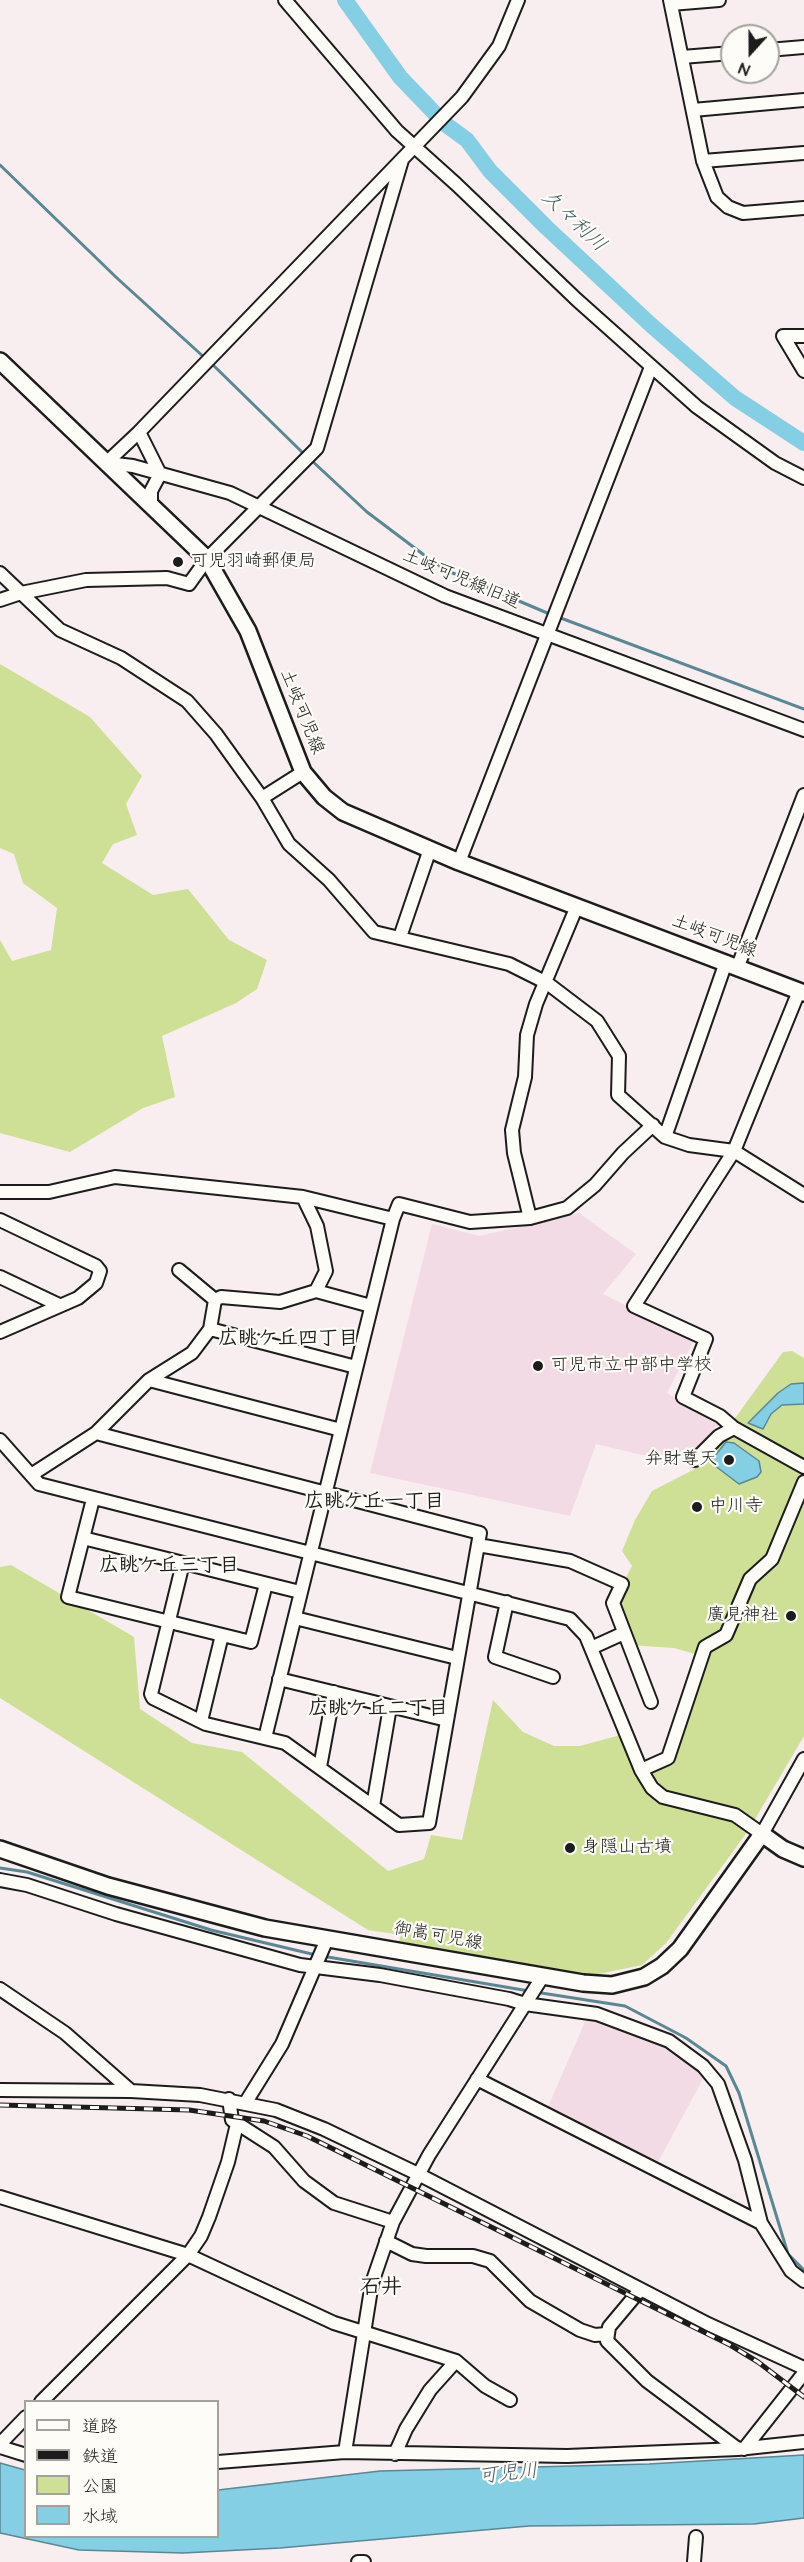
<!DOCTYPE html>
<html>
<head>
<meta charset="utf-8">
<style>
	body { margin:0 }
	#map { position:relative; width:804px; height:2562px; overflow:hidden; background:#f8edef; font-family:"Architects Daughter","Klee One",sans-serif }
	canvas { display:block }
	.legend { position:absolute; left:24px; top:2400px; width:195px; height:138px; box-sizing:border-box; background:#fdfcf7; border:2px solid #a3a29f; margin:0; padding:8px 10px; list-style:none; font-size:18px; color:#1c1c1c }
	.legend li { display:flex; align-items:center; gap:12px; height:30px }
	.legend b { width:30px; border:2px solid #a3a29f }
	.north { position:absolute; left:720px; top:24px; width:60px; height:60px; box-sizing:border-box; background:#fdfcf7; border:2px solid #a3a29f; border-radius:50%; rotate:201deg; font-size:16px; font-weight:700; line-height:24px; text-align:center; color:#1c1c1c }
	.north::after { content:''; display:block; margin:auto; width:21px; height:27px; background:#1c1c1c; clip-path:polygon(50% 0,100% 100%,50% 72%,0 100%) }
</style>
</head>
<body>
<div id="map">
<canvas width="804" height="2562"></canvas>
<ul class="legend">
<li><b style="height:8px;background:#fdfcf7"></b>道路</li>
<li><b style="height:8px;background:#1c1c1c"></b>鉄道</li>
<li><b style="height:16px;background:#cee095"></b>公園</li>
<li><b style="height:16px;background:#84cfe4"></b>水域</li>
</ul>
<div class="north">N</div>
</div>
<script>
const context = document.querySelector('canvas').getContext('2d');
context.lineJoin = 'round';
function fill(path, color) {
  context.fillStyle = color;
  context.fill(path, 'evenodd');
}
function toPath(rows) {
  const path = new Path2D();
  for (const r of rows) {
    path.moveTo(r[0], r[1]);
    for (let i = 2; i < r.length; i += 2) path.lineTo(r[i], r[i + 1]);
  }
  return path;
}
function trace(path, color, width, dash) {
  context.strokeStyle = color;
  context.lineWidth = width;
  context.lineCap = dash ? 'butt' : 'round';
  context.setLineDash(dash || []);
  context.stroke(path);
}
function label(font, color, halo, rows, align = 'center') {
  context.font = font + ' "Architects Daughter","Klee One",sans-serif';
  context.lineWidth = 4.5;
  context.setLineDash([]);
  context.textBaseline = 'middle';
  context.strokeStyle = halo;
  context.fillStyle = color;
  for (const [text, x, y, turn = 0] of rows) {
    context.save();
    context.translate(x, y);
    context.rotate((+turn || 0) * Math.PI / 180);
    context.textAlign = isNaN(turn) ? turn : align;
    if (halo) context.strokeText(text, 0, 0);
    context.fillText(text, 0, 0);
    context.restore();
  }
}
fill(toPath([
	[579,1213,636,1254,603,1294,694,1340,667,1393,718,1425,691,1455,642,1455,596,1444,570,1516,370,1473,432,1224,479,1236],
	[587,2017,660,2040,702,2070,704,2077,658,2162,548,2107]
]), '#f2dbe5');
fill(toPath([
	[0,664,90,717,142,776,126,804,137,835,113,844,102,863,153,895,188,889,229,940,267,960,257,989,236,1003,162,1036,175,1097,143,1108,70,1152,0,1133,0,940,12,961,51,950,57,908,23,883,14,854,0,848],
	[792,1351,804,1358,804,1736,748,1831,666,1943,642,1965,589,1976,398,1944,401,1935,368,1930,0,1698,0,1567,11,1565,134,1637,140,1709,192,1743,242,1752,388,1871,424,1859,431,1835,462,1840,493,1700,523,1732,554,1746,580,1746,624,1734,641,1769,668,1758,702,1656,674,1648,629,1645,613,1603,632,1566,622,1551,635,1520,652,1491,693,1470,717,1443,783,1352]
]), '#cee095');
const water = toPath([
	[804,1383,804,1404,782,1405,771,1414,763,1429,748,1423,778,1393,791,1384,804,1383],
	[726,1442,734,1443,759,1461,761,1472,757,1477,739,1484,710,1462,726,1442],
	[804,2455,804,2518,754,2524,529,2526,280,2548,183,2553,79,2550,0,2533,0,2463,25,2470,26,2536,218,2536,218,2490,380,2471,649,2464,804,2455]
]);
fill(water, '#84cfe4');
trace(water, '#5a8794', 1.5);
trace(toPath([
	[0,165,118,279,206,359],
	[211,363,305,455],
	[310,459,367,512,432,561,448,571,552,615],
	[558,617,804,709],
	[0,1868,27,1872,211,1930,316,1955],
	[322,1956,529,1991],
	[535,1992,625,2006,686,2038,726,2066,739,2093,788,2254,804,2270]
]), '#5a8794', 3);
trace(toPath([
	[345,0,400,77,445,124,467,140,490,171,546,227,651,325,735,398,804,443]
]), '#84cfe4', 16);
const minor = toPath([
	[285,0,397,131,456,184,576,299,697,407,775,463,804,478],
	[670,0,703,161,717,197,728,207,743,213,804,208],
	[671,4,719,0],
	[768,50,804,47],
	[682,57,732,53],
	[693,110,804,100],
	[703,161,804,153],
	[804,336,783,336,804,371],
	[139,432,160,474,151,491,151,503],
	[106,463,133,466,230,493,445,596,804,730],
	[106,463,139,432,462,97,499,46,518,0],
	[0,573,60,630,121,658,187,701,216,734,262,798,289,844,329,880,374,932,509,964,547,983,597,1021,619,1056,618,1095,665,1137,689,1145,734,1151,804,1195],
	[0,600,21,593,86,580,167,578,189,584,207,559,317,448,402,160],
	[262,798,303,772],
	[459,862,651,367],
	[400,937,430,849],
	[738,966,804,795],
	[799,991,734,1151,634,1306,706,1339,683,1397,720,1416,734,1428,804,1467],
	[665,1137,726,962],
	[0,1192,49,1192,115,1177,303,1197,393,1219],
	[303,1197,317,1226,326,1271,316,1291],
	[530,1218,514,1153,512,1130,525,1077,527,1035,536,1004,577,906],
	[0,1220,96,1266,100,1271,96,1283,78,1298,0,1332],
	[179,1270,215,1300],
	[0,1277,59,1305],
	[210,1329,356,1367],
	[149,1380,341,1430],
	[96,1433,149,1380,192,1353,210,1329,215,1300,221,1297,280,1302,316,1291,371,1306],
	[0,1440,39,1484,570,1619,586,1636,641,1770,652,1788,663,1797,735,1815,762,1834,804,1759],
	[695,1460,719,1436,734,1428],
	[31,1475,96,1433,480,1533,429,1823,399,1825,285,1743,206,1724,153,1698,151,1694,183,1563],
	[93,1499,68,1597,251,1642,266,1584],
	[83,1538,300,1592],
	[478,1545,570,1561,622,1584,613,1603,651,1702],
	[507,1602,495,1657,553,1677],
	[295,1618,457,1658],
	[591,1648,624,1633],
	[279,1679,447,1720],
	[201,1721,222,1635],
	[265,1738,393,1219,399,1204,470,1222,530,1218,567,1208,595,1185,623,1153,653,1125],
	[320,1767,334,1692],
	[641,1770,668,1758,705,1647,726,1635,750,1579,772,1559,804,1482],
	[373,1806,390,1707],
	[0,1880,27,1885,116,1914,300,1965,380,1975,509,1999,525,2004,597,2014,669,2041,703,2066,718,2084,745,2160,761,2223,791,2271,804,2281],
	[0,1989,65,2033,131,2091],
	[477,2079,761,2223],
	[0,2090,131,2091,200,2095,276,2110,324,2129,418,2174,708,2324,804,2368],
	[229,2099,232,2120,274,2147,304,2181,334,2203,393,2222],
	[246,2102,282,2044,327,1939],
	[0,2197,188,2255,334,2323,456,2361,485,2386,510,2400],
	[386,2241,412,2254,426,2256,473,2256,490,2261,530,2301,580,2330,595,2335,606,2334],
	[640,2290,609,2327,607,2341,647,2381,738,2449],
	[41,2402,188,2255,201,2236,209,2217,228,2162,237,2124],
	[0,2444,26,2417],
	[0,2447,26,2455],
	[744,2449,804,2373],
	[345,2452,372,2283,393,2222,429,2155,543,1976],
	[395,2454,406,2429,430,2390,456,2361],
	[218,2462,345,2452,567,2456,738,2449,804,2442],
	[358,2562,364,2562],
	[694,2562,696,2537]
]);
const major = toPath([
	[0,361,207,559,248,631,303,772,324,797,343,812,459,862,804,993],
	[0,1849,108,1886,265,1928,583,1983,612,1985,644,1977,662,1966,680,1949,762,1834,783,1849,804,1858]
]);
trace(minor, '#1c1c1c', 16);
trace(major, '#1c1c1c', 20);
trace(minor, '#fdfcf7', 12);
trace(major, '#fdfcf7', 15);
const rail = toPath([
	[0,2105,189,2110,264,2121,307,2136,730,2345,758,2362,804,2397]
]);
trace(rail, '#1c1c1c', 5);
trace(rail, '#fdfcf7', 3, [9]);
for (const [x, y, r, color] of [
	[178,562,6,"#1c1c1c"],
	[538,1366,6,"#1c1c1c"],
	[729,1460,6,"#1c1c1c"],
	[697,1507,6,"#1c1c1c"],
	[791,1616,6,"#1c1c1c"],
	[570,1848,6,"#1c1c1c"]
]) {
  const dot = new Path2D();
  dot.arc(x, y, r, 0, 2 * Math.PI);
  context.fillStyle = color;
  context.fill(dot);
  trace(dot, '#fdfcf7', 2);
}
label('18px', '#1c1c1c', '#fdfcf7', [
	["可児羽崎郵便局",190,562],
	["可児市立中部中学校",550,1366],
	["弁財尊天",717,1460,"right"],
	["中川寺",709,1507],
	["廣見神社",779,1616,"right"],
	["身隠山古墳",582,1848]
], 'left');
label('18px', '#1c1c1c', '#fdfcf7', [
	["土岐可児線旧道",461,580,23],
	["土岐可児線",301,712,68],
	["土岐可児線",714,937,21],
	["御嵩可児線",438,1937,10]
]);
label('italic 20px', '#405b62', '#fdfcf7', [
	["久々利川",573,222,43],
	["可児川",508,2475,-6]
]);
label('bold 20px', '#1c1c1c', '#fdfcf7', [
	["広眺ケ丘四丁目",288,1340],
	["広眺ケ丘一丁目",374,1503],
	["広眺ケ丘三丁目",169,1567],
	["広眺ケ丘二丁目",378,1710]
]);
label('bold 21px', '#1c1c1c', '#fdfcf7', [
	["石井",381,2289]
]);
</script>
</body>
</html>
